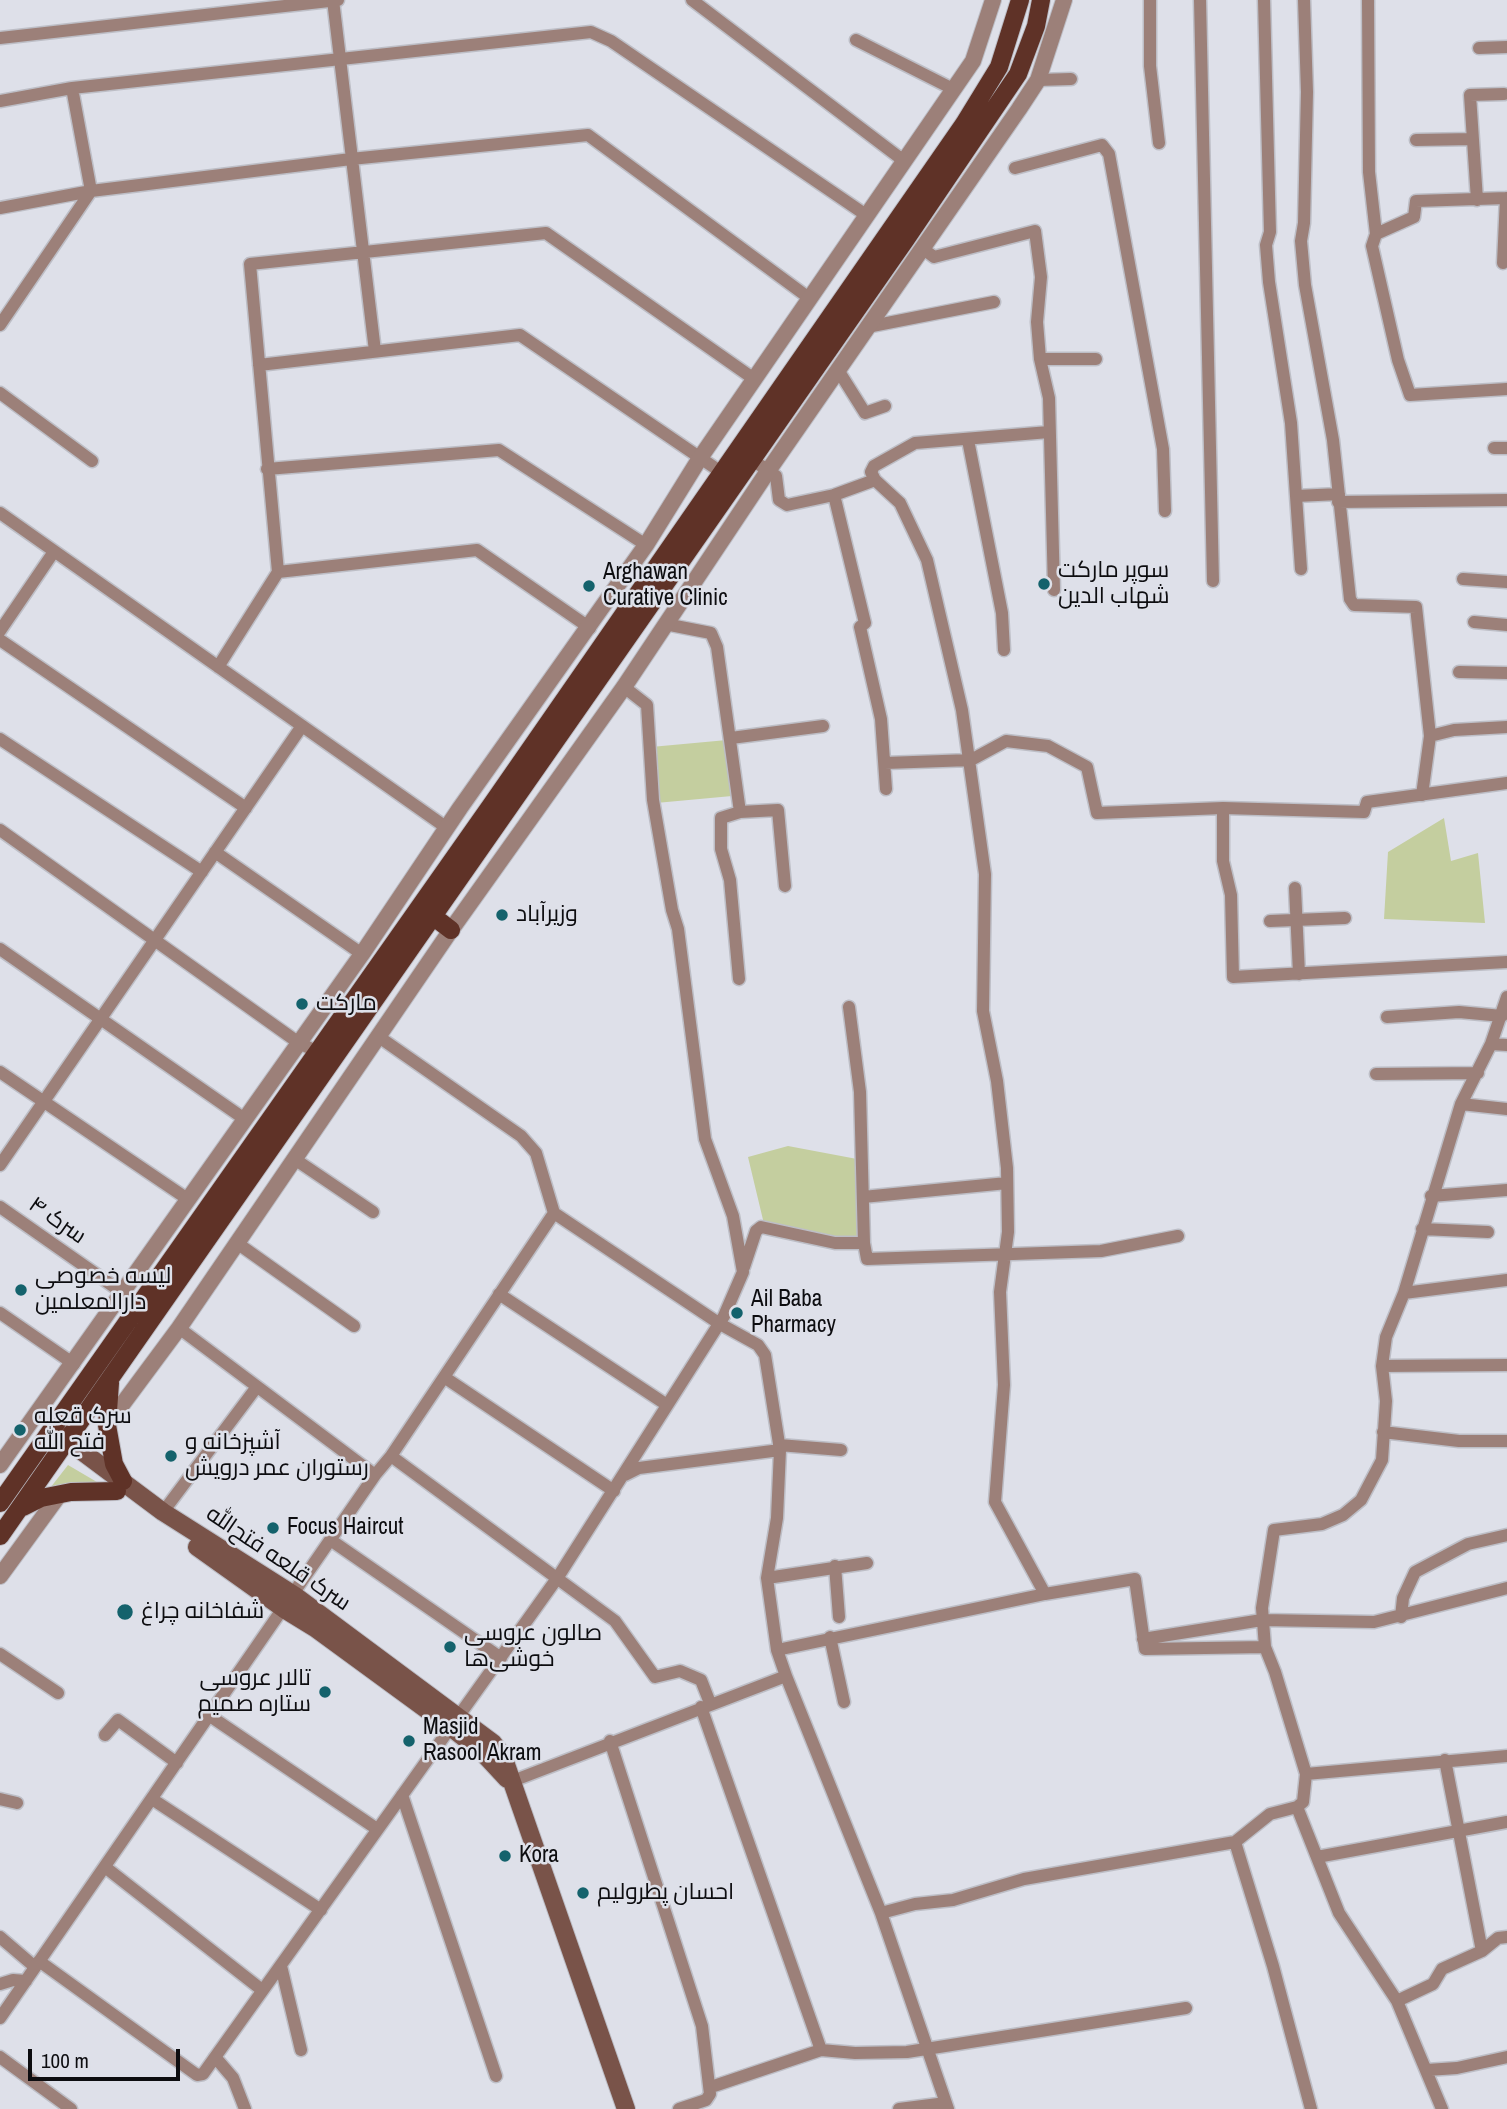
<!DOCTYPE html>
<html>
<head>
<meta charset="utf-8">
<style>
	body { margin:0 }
	#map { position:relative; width:1507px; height:2109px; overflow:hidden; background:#dee0e9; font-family:"Archivo Narrow",sans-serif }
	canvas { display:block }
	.scale { position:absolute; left:28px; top:2049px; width:152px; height:32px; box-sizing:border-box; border:4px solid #0d0d10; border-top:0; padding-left:9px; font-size:21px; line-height:24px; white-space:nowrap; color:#0d0d10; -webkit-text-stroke:5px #dee0e9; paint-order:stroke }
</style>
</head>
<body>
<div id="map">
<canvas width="1507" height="2109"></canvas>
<div class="scale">100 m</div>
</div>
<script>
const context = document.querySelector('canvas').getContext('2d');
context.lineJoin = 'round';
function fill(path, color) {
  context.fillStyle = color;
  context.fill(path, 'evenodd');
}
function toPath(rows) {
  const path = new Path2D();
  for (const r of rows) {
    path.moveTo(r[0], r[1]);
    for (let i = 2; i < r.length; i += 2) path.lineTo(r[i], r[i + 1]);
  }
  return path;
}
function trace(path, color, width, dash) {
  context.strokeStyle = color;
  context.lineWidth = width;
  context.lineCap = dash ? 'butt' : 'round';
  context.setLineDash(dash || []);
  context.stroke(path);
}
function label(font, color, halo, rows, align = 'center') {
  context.font = font + ' "Archivo Narrow",Cairo,sans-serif';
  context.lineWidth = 5;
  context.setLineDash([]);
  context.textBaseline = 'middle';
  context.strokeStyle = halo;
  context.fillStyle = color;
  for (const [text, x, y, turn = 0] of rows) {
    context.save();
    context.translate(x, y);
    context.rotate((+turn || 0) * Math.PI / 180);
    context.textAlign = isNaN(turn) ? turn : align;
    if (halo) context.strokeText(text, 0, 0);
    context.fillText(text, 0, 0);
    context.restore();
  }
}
fill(toPath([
	[727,740,732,796,656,803,651,747],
	[1444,818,1451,861,1478,853,1485,923,1384,919,1388,852],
	[788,1146,857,1159,863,1238,834,1237,764,1224,748,1157],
	[68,1465,102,1485,47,1492]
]), '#c4ce9f');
const minor = toPath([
	[333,0,375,351],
	[692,0,904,161],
	[1150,0,1150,66,1159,143],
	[1200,0,1213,581],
	[1264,0,1270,232,1266,245,1269,282,1291,423,1301,569],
	[1304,0,1307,92,1304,223,1301,241,1305,285,1333,440,1350,599,1354,605,1416,607,1430,736,1422,795],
	[1368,0,1369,172,1376,234,1372,246,1398,360,1410,395,1507,389],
	[0,38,338,0],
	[856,40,953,89],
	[1479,48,1507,47],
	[1038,80,1071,79],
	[0,101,72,88,591,32,611,41,866,215],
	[1416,140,1473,139],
	[1015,168,1102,145,1109,154,1163,449,1165,511],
	[1477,200,1470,95,1504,94],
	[0,208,91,191,351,159,588,135,809,298],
	[1376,234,1414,217,1416,201,1507,198],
	[922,248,934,257,1035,231,1041,277,1037,322,1040,359,1049,398,1054,590],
	[1503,263,1506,198],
	[0,325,91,191,72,88],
	[867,327,994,302],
	[1040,359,1096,359],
	[259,365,520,335,721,472],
	[838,370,865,413,885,406],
	[0,393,92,461],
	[968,440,1002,613,1004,650],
	[1494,448,1507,448],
	[751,459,776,476,779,500,787,505,834,495,875,480,900,503,927,560,962,710,985,874,983,1011,997,1081,1007,1168,1008,1232,1000,1292,1004,1385,995,1502,1045,1594,1135,1579,1145,1649,1265,1647],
	[267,469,499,450,646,545],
	[875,480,871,472,874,466,915,443,1049,432],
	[834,495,865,623,860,627,881,719,886,789],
	[1296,496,1339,494],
	[1338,502,1507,500],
	[0,513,447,828],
	[278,572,250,264,546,233,754,379],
	[1463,579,1507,582],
	[1474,622,1507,625],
	[665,624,711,633,717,647,740,812,721,818,721,849,730,880,739,979],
	[0,631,53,553],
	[0,640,246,808],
	[218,667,278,572,477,550,590,628],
	[1459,672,1507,673],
	[1430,736,1454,730,1507,727],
	[731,738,823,726],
	[0,739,202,872],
	[885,763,971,760,1006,741,1048,746,1087,767,1097,813,1223,808,1364,812,1367,802,1507,783],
	[1223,808,1223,861,1231,895,1233,977,1507,962],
	[740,812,778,810,785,886],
	[0,830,299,1043,318,1052],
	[215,852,362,954],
	[1295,888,1299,974],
	[1270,921,1345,918],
	[0,949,246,1120],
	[849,1007,860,1092,864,1243,867,1259,1101,1251,1178,1236],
	[1387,1017,1459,1012,1502,1016],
	[379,1037,521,1136,536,1153,554,1213,720,1324,758,1345,765,1355,780,1450,777,1518,767,1578,777,1650],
	[1491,1044,1507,1045],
	[0,1072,189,1200],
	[1376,1074,1478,1073],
	[1461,1104,1507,1109],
	[296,1160,373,1212],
	[0,1165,302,726],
	[1431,1196,1507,1190],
	[863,1197,1007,1183],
	[0,1207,123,1293],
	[1422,1229,1488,1232],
	[237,1243,354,1326],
	[744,1267,756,1231,761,1227,835,1243,864,1243],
	[1404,1293,1507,1280],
	[499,1294,667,1405],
	[0,1313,74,1364],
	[179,1328,375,1475],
	[1382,1366,1507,1365],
	[444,1377,614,1491],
	[1383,1432,1459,1441,1507,1441],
	[779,1445,841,1450],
	[391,1456,615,1621,655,1677,680,1671,701,1680,710,1703],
	[625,1475,639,1468,780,1450],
	[163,1512,256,1388],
	[332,1541,501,1658],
	[835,1566,839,1617],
	[767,1578,867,1563],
	[1401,1617,1403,1598,1415,1572,1468,1544,1507,1535],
	[830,1637,844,1702],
	[1143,1639,1262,1620,1374,1622,1507,1588],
	[0,1654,58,1693],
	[786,1676,777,1650,1045,1594],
	[701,1707,821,2050],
	[210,1716,377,1829],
	[105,1735,118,1720,177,1763],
	[610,1741,702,2026,710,2094,706,2100,679,2109],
	[1445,1760,1482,1951],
	[1306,1774,1507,1756],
	[510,1782,786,1676,881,1913,948,2109],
	[402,1795,496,2076],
	[0,1799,17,1803],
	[152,1799,321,1910],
	[1297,1807,1270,1814,1235,1842,1273,1966,1311,2109],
	[1317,1857,1507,1822],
	[105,1867,262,1990],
	[881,1913,915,1904,953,1900,1024,1879,1235,1842],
	[0,1937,35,1967],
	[39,1961,197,2075,203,2074,558,1577,724,1316,743,1272,733,1216,705,1139,678,929,672,910,653,800,647,705,624,687],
	[281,1966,301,2050],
	[0,1984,13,1980,26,1981],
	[1397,2001,1433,1984,1442,1969,1482,1951,1498,1938,1507,1937],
	[0,2018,375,1475,391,1456,554,1213],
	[0,2057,71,2109],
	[215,2057,233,2078,245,2109],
	[1427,2070,1457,2068,1507,2057],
	[711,2087,821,2050,855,2053,907,2052,1186,2008],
	[899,2109,946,2103],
	[1442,2109,1397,2001,1339,1913,1297,1807,1303,1802,1306,1774,1275,1672,1265,1647,1262,1608,1274,1530,1322,1524,1343,1515,1361,1500,1382,1460,1386,1401,1382,1366,1386,1337,1404,1293,1461,1104,1491,1044,1507,997]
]);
const tertiary = toPath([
	[107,1425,179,1328,451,930,624,687,768,471,1019,109,1038,80,1064,0],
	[0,1465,362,954,460,808,646,545,700,458,973,61,993,0],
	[0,1576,59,1495]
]);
const secondary = toPath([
	[56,1432,163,1512,294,1595,493,1743,503,1756,626,2109],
	[197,1547,284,1609,315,1628,449,1726,481,1751,507,1779]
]);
const primary = toPath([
	[434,917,451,930],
	[110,1383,107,1425,114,1464,123,1481],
	[0,1503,492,804,964,124,999,67,1020,0],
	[23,1507,41,1498,71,1492,117,1491],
	[0,1536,906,239,1018,74,1036,26,1041,0]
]);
trace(minor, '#bdbec6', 15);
trace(tertiary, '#bdbec6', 18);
trace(secondary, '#bdbec6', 20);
trace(primary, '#bdbec6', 20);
trace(minor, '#9c8079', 12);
trace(tertiary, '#9c8079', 16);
trace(secondary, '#795349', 18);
trace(primary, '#5f3227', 18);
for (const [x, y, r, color] of [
	[1044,584,7,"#14626c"],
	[589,586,7,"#14626c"],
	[502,915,7,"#14626c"],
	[302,1004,7,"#14626c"],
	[21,1290,7,"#14626c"],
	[737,1313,7,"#14626c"],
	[20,1430,7,"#14626c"],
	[171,1456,7,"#14626c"],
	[273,1528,7,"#14626c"],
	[125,1612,9,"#14626c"],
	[450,1647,7,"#14626c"],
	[325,1692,7,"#14626c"],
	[409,1741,7,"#14626c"],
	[505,1856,7,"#14626c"],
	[583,1893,7,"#14626c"]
]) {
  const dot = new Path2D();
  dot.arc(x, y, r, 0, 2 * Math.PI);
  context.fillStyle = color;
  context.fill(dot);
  trace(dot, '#dee0e9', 2.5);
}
label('23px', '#0d0d10', '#dee0e9', [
	["سوپر مارکت",1058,571],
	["شهاب الدین",1058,597],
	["Arghawan",603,573],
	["Curative Clinic",603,599],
	["وزیرآباد",516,915],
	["مارکت",316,1004],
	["لیسه خصوصی",35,1277],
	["دارالمعلمین",35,1303],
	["Ail Baba",751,1300],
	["Pharmacy",751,1326],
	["سرک قعله",34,1417],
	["فتح الله",34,1443],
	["آشپزخانه و",185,1443],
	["رستوران عمر درویش",185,1469],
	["Focus Haircut",287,1528],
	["شفاخانه چراغ",141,1612],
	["صالون عروسی",464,1634],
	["خوشی‌ها",464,1660],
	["تالار عروسی",311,1679,"right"],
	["ستاره صمیم",311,1705,"right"],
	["Masjid",423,1728],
	["Rasool Akram",423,1754],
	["Kora",519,1856],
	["احسان پطرولیم",597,1893]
], 'left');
label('23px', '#0d0d10', '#dee0e9', [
	["سرک ۴",57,1221,35],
	["سرک قلعه فتح‌الله",278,1559,34]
]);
</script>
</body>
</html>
